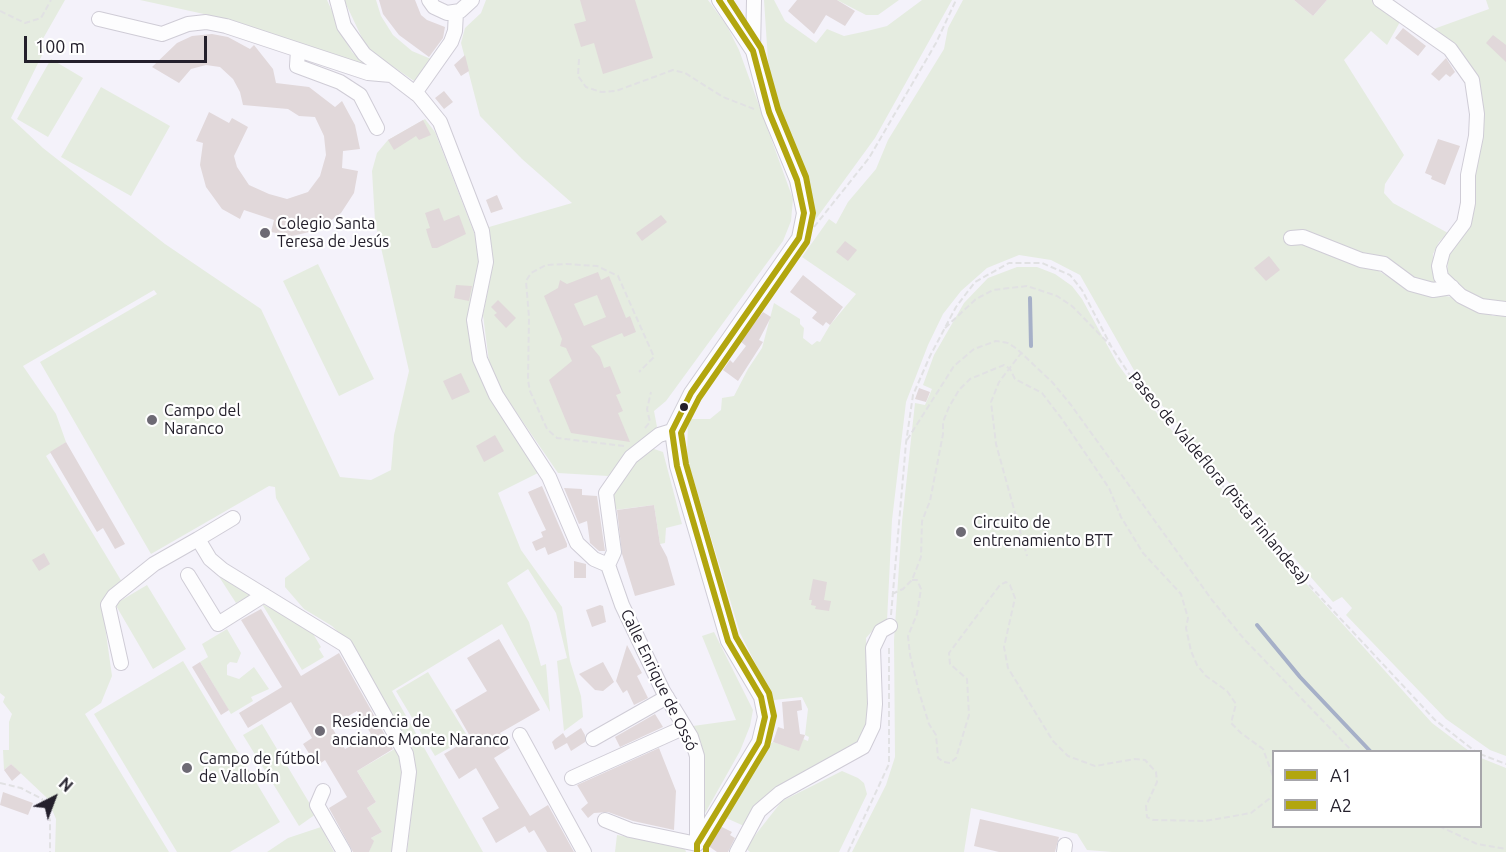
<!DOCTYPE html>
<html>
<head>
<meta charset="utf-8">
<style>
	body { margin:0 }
	#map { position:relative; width:1506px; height:852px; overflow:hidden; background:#f4f2fa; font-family:Ubuntu,sans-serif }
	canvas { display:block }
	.legend { position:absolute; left:1272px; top:750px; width:210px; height:78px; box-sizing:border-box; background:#fff; border:2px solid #a7a6ab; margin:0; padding:8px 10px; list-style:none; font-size:18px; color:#24202c }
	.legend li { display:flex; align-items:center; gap:12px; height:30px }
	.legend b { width:30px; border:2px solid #a7a6ab }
	.north { position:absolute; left:24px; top:768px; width:60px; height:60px; -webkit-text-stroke:4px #fff; paint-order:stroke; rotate:42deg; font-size:16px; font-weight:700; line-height:24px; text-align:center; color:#24202c }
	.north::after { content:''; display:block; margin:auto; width:21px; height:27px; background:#24202c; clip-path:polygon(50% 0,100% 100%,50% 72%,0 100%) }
	.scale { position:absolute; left:24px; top:36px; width:183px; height:27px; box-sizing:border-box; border:3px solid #24202c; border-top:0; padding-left:8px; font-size:18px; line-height:21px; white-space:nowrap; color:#24202c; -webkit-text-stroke:4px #fff; paint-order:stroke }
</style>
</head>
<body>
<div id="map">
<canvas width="1506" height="852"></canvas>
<ul class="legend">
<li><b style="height:8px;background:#b2a60f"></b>A1</li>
<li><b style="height:8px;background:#b2a60f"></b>A2</li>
</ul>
<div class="north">N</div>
<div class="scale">100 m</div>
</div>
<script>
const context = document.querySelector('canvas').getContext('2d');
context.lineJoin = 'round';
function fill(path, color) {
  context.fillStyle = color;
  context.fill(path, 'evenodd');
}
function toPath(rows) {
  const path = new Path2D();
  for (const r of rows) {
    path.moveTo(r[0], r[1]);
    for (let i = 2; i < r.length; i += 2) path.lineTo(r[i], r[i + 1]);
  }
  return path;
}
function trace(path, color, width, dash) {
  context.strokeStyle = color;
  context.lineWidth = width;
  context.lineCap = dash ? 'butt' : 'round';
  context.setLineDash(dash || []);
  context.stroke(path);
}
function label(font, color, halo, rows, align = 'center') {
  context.font = font + ' Ubuntu,sans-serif';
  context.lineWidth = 4.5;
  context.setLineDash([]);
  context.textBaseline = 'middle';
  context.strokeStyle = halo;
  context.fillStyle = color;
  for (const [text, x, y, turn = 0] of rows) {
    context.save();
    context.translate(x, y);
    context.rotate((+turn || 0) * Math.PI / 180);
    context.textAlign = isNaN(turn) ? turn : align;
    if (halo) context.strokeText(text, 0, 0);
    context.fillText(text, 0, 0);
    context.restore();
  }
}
fill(toPath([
	[0,0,65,0,40,44,46,47,11,118,43,148,165,244,261,309,340,477,371,480,391,470,394,435,409,371,375,221,372,171,377,153,388,140,425,119,435,132,475,235,479,257,469,323,472,355,488,393,540,472,498,493,521,550,562,607,570,661,581,696,583,717,564,731,557,661,567,658,556,613,528,569,507,583,529,622,541,666,546,664,550,712,502,624,392,691,483,852,407,852,416,776,411,747,350,644,332,626,304,609,285,587,285,578,310,559,276,498,275,487,269,486,151,554,40,362,157,294,154,290,23,366,56,414,66,442,46,456,122,582,105,600,105,626,112,676,101,703,85,714,169,852,55,852,56,819,47,798,11,764,4,770,3,750,9,750,9,722,12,714,3,702,5,697,0,693],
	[140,0,327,0,345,40,352,52,363,62,361,67,213,16],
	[344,0,376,0,381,16,393,35,412,51,431,59,414,81,372,52,363,40],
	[486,0,708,0,727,26,739,50,793,199,791,221,783,241,666,401,654,411,657,427,633,447,608,476,558,473,501,390,489,362,483,315,493,264,489,227,572,203,522,159,480,116,461,43,465,28,481,13],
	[764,0,774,0,785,21,816,43,827,29,844,36,867,31,887,26,922,0,952,0,875,138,813,223,814,203,784,126,769,76],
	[837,0,899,0,878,15,866,15],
	[963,0,1294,0,1313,16,1327,0,1373,0,1400,22,1387,45,1371,31,1344,60,1404,155,1385,184,1384,193,1393,203,1448,233,1439,242,1433,254,1433,270,1436,283,1433,285,1420,282,1380,256,1361,254,1305,232,1296,230,1287,232,1288,243,1298,241,1377,270,1409,289,1451,297,1493,316,1506,315,1506,756,1490,750,1446,719,1346,615,1352,608,1342,597,1333,602,1316,583,1139,379,1080,275,1051,260,1019,255,987,268,961,291,943,314,928,345,906,402,892,520,887,621,874,629,866,638,870,719,859,742,744,826,724,817,767,746,773,742,799,750,803,739,808,741,809,737,805,735,808,709,802,697,774,700,740,633,687,458,688,419,710,419,721,410,722,398,734,396,748,369,762,348,774,303,800,319,800,324,804,328,803,338,812,345,817,341,820,342,830,325,856,294,802,257,829,219,836,224,848,202,876,169,888,140,944,49,948,28],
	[1486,0,1506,0,1506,304,1476,299,1453,282,1447,272,1449,252,1465,230,1479,99,1431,30,1489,9],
	[51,59,83,78,48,137,17,119],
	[101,87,170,126,131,196,61,157],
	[318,264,374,379,339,396,283,281],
	[1017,267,1037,267,1055,274,1072,286,1082,299,1117,363,1133,385,1246,517,1432,723,1469,751,1274,752,1274,826,1480,826,1481,758,1506,768,1506,852,1112,852,1087,850,1077,834,971,808,964,852,852,852,886,785,895,757,894,640,902,522,915,403,925,405,932,389,923,385,934,355,964,303,988,278],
	[651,448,663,452,682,524,666,528,665,543,660,544,654,505,615,510,613,494,632,463],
	[216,572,253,594,236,603],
	[147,585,186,649,153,669,115,604],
	[262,604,309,627,321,647,319,649,324,657,302,670],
	[227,629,241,653,237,663,230,662,227,665,227,675,239,679,254,667,269,689,251,697,253,701,231,714,200,662,208,657,202,644],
	[714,632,753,710,750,726,740,751,704,815,702,814,703,760,700,741,693,726,736,720,702,636],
	[183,661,280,822,230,852,177,852,94,714],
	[428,672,468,737,435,756,396,691],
	[262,724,316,814,299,826,243,735],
	[398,747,405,771,394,852,369,852,373,841,371,838,382,832,367,808,376,802,357,771],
	[842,771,858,778,864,783,867,794,839,852,750,852,745,848,782,801],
	[321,827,334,852,267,852,288,838],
	[617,835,684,846,686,852,615,852]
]), '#e5ece0');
trace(toPath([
	[1030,298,1031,346],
	[1257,625,1300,677,1371,752]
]), '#a6b0c8', 4);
fill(toPath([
	[379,0,415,0,421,15,427,20,445,27,443,38,429,57,399,35,383,14],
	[580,0,635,0,653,58,603,74,594,43,581,47,574,24,586,21],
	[797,0,837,0,855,11,845,26,826,15,814,34,788,11],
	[1294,0,1327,0,1313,16],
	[1403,28,1426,46,1418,56,1395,38],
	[212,34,228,37,250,49,254,45,273,69,276,83,309,87,335,107,342,101,355,125,360,149,343,151,342,168,358,171,354,193,341,213,318,230,292,236,271,232,274,220,244,210,240,219,222,209,206,187,200,165,203,143,196,141,209,112,229,123,232,118,248,127,234,156,237,167,249,185,269,194,287,199,308,192,320,176,326,155,324,136,315,117,299,116,288,109,243,105,240,92,233,79,220,67,206,65,191,69,179,83,152,67,177,43,192,36],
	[1493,35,1506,45,1506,62,1486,43],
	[465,55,469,71,461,76,454,65],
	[1446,58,1455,72,1450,77,1446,74,1439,81,1431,74],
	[444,91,453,102,444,109,435,98],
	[423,120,431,135,419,140,416,136,394,150,388,140],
	[1438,139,1460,146,1445,185,1431,179,1432,176,1425,173],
	[497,195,503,209,491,213,486,200],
	[439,208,444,221,459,215,466,234,437,248,432,248,428,236,426,229,430,228,425,213],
	[661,215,667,222,642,241,636,233],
	[845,241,857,250,848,261,836,252],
	[1269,256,1280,270,1266,281,1254,268],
	[598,272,601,280,609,276,626,318,630,316,636,332,624,337,622,333,591,346,600,357,604,368,610,366,621,393,616,395,623,411,618,413,630,442,571,433,549,380,572,361,566,348,560,346,562,339,544,296,558,288,560,280,567,284],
	[597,295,606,317,584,326,574,304],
	[803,275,843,307,830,325,826,322,823,326,812,318,817,312,790,292],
	[456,285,472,286,469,301,454,298],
	[498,300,516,318,506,328,494,315,497,313,491,307],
	[763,312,771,317,759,340,763,342,738,381,723,370,730,360,733,363,746,346,740,341],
	[461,373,470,392,452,400,443,381],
	[919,388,930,392,926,402,915,399],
	[495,435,504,451,484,462,476,446],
	[66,442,125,544,115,549,103,528,97,532,50,452],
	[542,486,567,544,567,547,548,555,545,547,536,551,532,542,543,537,541,532,546,530,528,492],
	[564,488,582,489,582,495,597,496,605,551,599,551,590,543,587,521,579,524],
	[654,505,660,544,667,557,675,585,635,596,622,554,617,510],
	[44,553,50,564,39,571,32,560],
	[574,561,586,564,586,578,574,578],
	[813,579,827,582,824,600,831,601,829,611,815,609,816,606,811,605,812,600,809,600],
	[600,605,603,606,606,622,592,627,586,610],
	[261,609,301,676,339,653,393,749,357,771,376,802,367,808,382,832,371,838,374,841,369,852,353,852,329,808,347,797,325,760,317,766,303,744,312,738,291,702,248,728,239,713,282,687,241,620],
	[357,711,371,734,345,749,331,726],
	[499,639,540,710,500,733,510,748,494,758,530,816,548,805,574,852,547,852,534,830,529,833,525,826,496,843,482,818,499,808,476,768,459,779,444,754,471,738,455,710,487,691,467,658],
	[627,645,642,673,637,676,648,698,634,705,627,690,623,693,616,681],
	[200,662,229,710,221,715,192,667],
	[603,662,614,682,603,691,595,690,579,674],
	[801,700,802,710,797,711,800,734,805,735,799,751,773,742,778,727,784,729,782,702],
	[655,714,663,727,620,747,615,737],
	[581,728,585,735,585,742,571,751,567,743,555,750,552,742,555,739,563,733,566,738],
	[659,748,676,791,674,830,633,821,608,812,594,813,588,818,581,809,588,803,577,785],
	[11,764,21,773,12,781,4,770],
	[3,792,33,803,28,815,0,805],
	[980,819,1059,837,1055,852,999,852,974,846],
	[720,826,732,832,730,835,735,838,728,852,717,852,707,845]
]), '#e1d8da');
const minor = toPath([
	[337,0,344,26,364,54,419,96,440,122,482,231,486,262,474,320,480,359,496,395,549,477,577,543,594,559,608,565,622,605,663,691,691,737,697,756,697,844,630,830,605,820],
	[429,0,434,7,447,13,460,11,472,0],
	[719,0,753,51],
	[1380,0,1450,49,1472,80,1477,114,1476,136,1468,175,1468,203,1464,223,1443,251,1439,266,1441,277,1461,296,1481,306,1506,309],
	[99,19,162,34,188,24,206,22,226,26,368,73,391,75],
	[298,50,297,66,340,82,360,95,377,128],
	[415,93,451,42,455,31,456,12],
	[1291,238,1303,237,1361,260,1384,264,1411,284,1433,290,1452,287],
	[198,539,233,518],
	[608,565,614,552,606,493,631,457,659,435,672,431],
	[188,575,218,624,264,595],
	[121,663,108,605,114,596,154,564,198,539,210,559,223,570,345,645,406,754,409,772,399,852],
	[520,735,584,852],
	[593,739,667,697],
	[572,778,685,727],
	[323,791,317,805,344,852],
	[697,844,759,742,765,717,761,697,728,641,677,466,672,431,691,393,799,238,804,213,797,180,769,112,753,51,754,0],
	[737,852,759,811,780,793,863,747,873,726,875,704,873,648,881,631,890,626],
	[1064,852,1065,845]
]);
trace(minor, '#cfccd6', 16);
trace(toPath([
	[0,11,25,23,41,18,51,0],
	[579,59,578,76,586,87,601,92,616,91,673,70,685,73,723,97,754,109],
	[814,227,869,158,936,43,956,0],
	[945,328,976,299,993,290,1027,286,1057,296,1072,306,1111,346],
	[1022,352,999,382,991,402,996,444,1027,556],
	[645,428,650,422,647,409,651,392],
	[907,440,954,366,974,349,996,341,1008,343,1017,349,1053,383,1071,405,1212,600,1244,639,1353,752],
	[624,446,557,438,547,429,530,391,528,380,529,317,526,281,531,273,546,265,566,264,597,266,618,276,654,357,639,372],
	[912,580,917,580,921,589,917,614,908,636,910,655,919,692,929,724,936,735,938,758,944,762,950,763,956,758,969,715,967,679,950,664,949,653,1000,585,1006,582,1010,585,1015,598,1004,647,1008,668,1053,741,1068,756,1095,766,1135,759,1145,760,1156,772,1157,782,1146,806,1147,817,1153,820,1205,821,1251,813,1274,795],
	[892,594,903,589,912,580,921,557,922,521,930,501,943,434,943,422,949,407,959,390,970,379,1004,365,1010,369,1015,379,1042,393,1062,419,1109,488,1121,517,1143,553,1181,594,1188,618,1186,628,1191,651,1197,665,1206,676,1227,691,1236,704,1231,723,1241,733,1263,749,1274,779],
	[891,615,906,443,913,395,930,356,956,307,975,282,1009,263,1042,263,1070,275,1082,290,1112,348,1135,383,1284,558,1435,720,1476,752],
	[1480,754,1506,764],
	[0,783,21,788,42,799,50,820,50,852],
	[1439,826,1477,844,1506,849],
	[848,852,889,764,889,645]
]), '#e1e1e3', 2, [6, 3]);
trace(minor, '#fdfdfe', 14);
trace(toPath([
	[697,852,697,844,759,742,765,717,761,697,728,641,677,466,672,431,691,393,799,238,804,213,797,180,769,112,753,51,719,0]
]), '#b2a60f', 6);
trace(toPath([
	[706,852,706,847,767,746,774,716,769,693,736,637,686,464,681,433,699,398,807,242,813,213,806,177,778,109,761,48,730,0]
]), '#b2a60f', 6);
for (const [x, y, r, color] of [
	[265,233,6,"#6d6a74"],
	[684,407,5,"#24202c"],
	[152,420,6,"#6d6a74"],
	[961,532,6,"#6d6a74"],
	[320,731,6,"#6d6a74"],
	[187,768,6,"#6d6a74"]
]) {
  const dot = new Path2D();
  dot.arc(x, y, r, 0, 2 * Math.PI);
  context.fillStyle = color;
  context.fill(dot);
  trace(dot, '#fff', 2);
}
label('16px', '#24202c', '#fff', [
	["Colegio Santa",277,224],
	["Teresa de Jesús",277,242],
	["Campo del",164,411],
	["Naranco",164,429],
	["Circuito de",973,523],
	["entrenamiento BTT",973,541],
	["Residencia de",332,722],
	["ancianos Monte Naranco",332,740],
	["Campo de fútbol",199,759],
	["de Vallobín",199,777]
], 'left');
label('16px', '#24202c', '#fff', [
	["Paseo de Valdeflora (Pista Finlandesa)",1219,478,50],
	["Calle Enrique de Ossó",659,680,64]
]);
</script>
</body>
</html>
